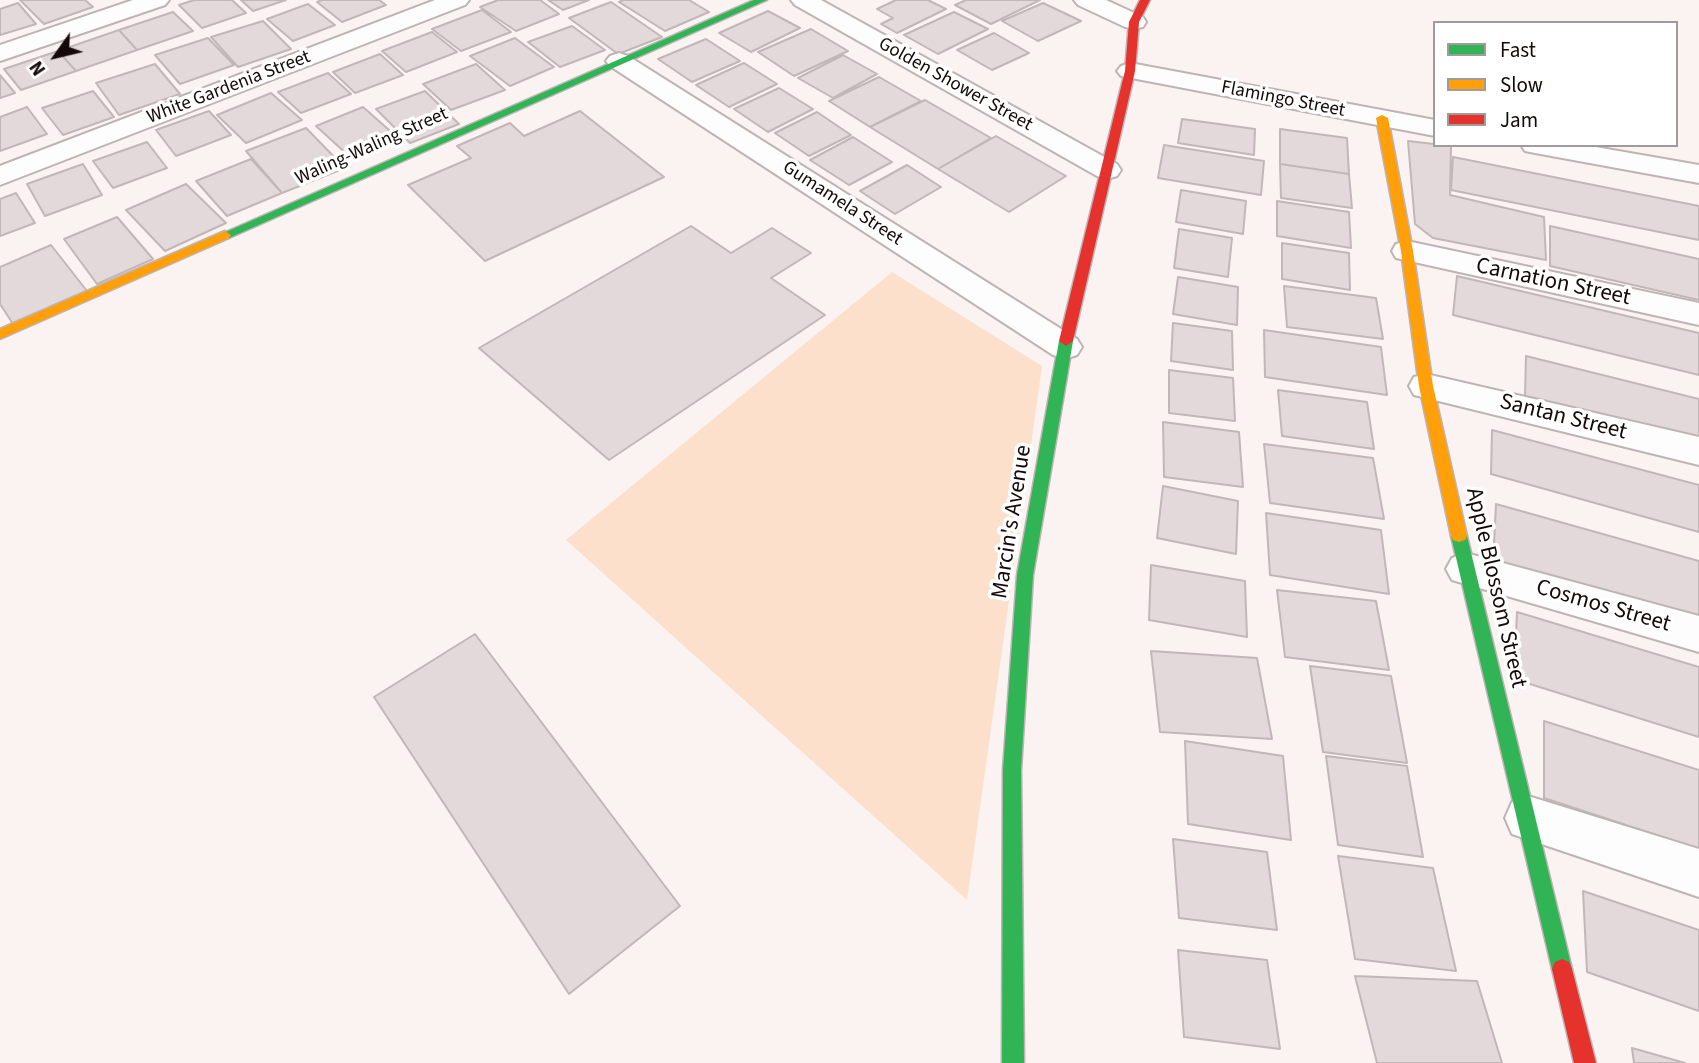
<!DOCTYPE html>
<html>
<head>
<meta charset="utf-8">
<style>
	body { margin:0 }
	#map { position:relative; width:1699px; height:1063px; overflow:hidden; background:#fbf2f2; font-family:"Source Sans 3",sans-serif }
	canvas { display:block }
	.legend { position:absolute; left:1433px; top:21px; width:245px; height:126px; box-sizing:border-box; background:#fff; border:2px solid #a19c9c; margin:0; padding:9px 12px; list-style:none; font-size:21px; color:#140808 }
	.legend li { display:flex; align-items:center; gap:14px; height:35px }
	.legend b { width:35px; border:2px solid #a19c9c }
	.north { position:absolute; left:21px; top:21px; width:70px; height:70px; -webkit-text-stroke:5px #fff; paint-order:stroke; rotate:236deg; font-size:19px; font-weight:700; line-height:28px; text-align:center; color:#140808 }
	.north::after { content:''; display:block; margin:auto; width:24px; height:32px; background:#140808; clip-path:polygon(50% 0,100% 100%,50% 72%,0 100%) }
</style>
</head>
<body>
<div id="map">
<canvas width="1699" height="1063"></canvas>
<ul class="legend">
<li><b style="height:9px;background:#30b455"></b>Fast</li>
<li><b style="height:9px;background:#ff9f0a"></b>Slow</li>
<li><b style="height:9px;background:#e5322d"></b>Jam</li>
</ul>
<div class="north">N</div>
</div>
<script>
const context = document.querySelector('canvas').getContext('2d');
context.lineJoin = 'round';
function fill(path, color) {
  context.fillStyle = color;
  context.fill(path, 'evenodd');
}
function toPath(rows) {
  const path = new Path2D();
  for (const r of rows) {
    path.moveTo(r[0], r[1]);
    for (let i = 2; i < r.length; i += 2) path.lineTo(r[i], r[i + 1]);
  }
  return path;
}
function trace(path, color, width, dash) {
  context.strokeStyle = color;
  context.lineWidth = width;
  context.lineCap = dash ? 'butt' : 'round';
  context.setLineDash(dash || []);
  context.stroke(path);
}
function label(font, color, halo, rows, align = 'center') {
  context.font = font + ' "Source Sans 3",sans-serif';
  context.lineWidth = 7;
  context.setLineDash([]);
  context.textBaseline = 'middle';
  context.strokeStyle = halo;
  context.fillStyle = color;
  for (const [text, x, y, turn = 0] of rows) {
    context.save();
    context.translate(x, y);
    context.rotate((+turn || 0) * Math.PI / 180);
    context.textAlign = isNaN(turn) ? turn : align;
    if (halo) context.strokeText(text, 0, 0);
    context.fillText(text, 0, 0);
    context.restore();
  }
}
fill(toPath([
	[892,272,1042,366,967,900,566,540]
]), '#fce0cb');
const building = toPath([
	[20,0,85,0,93,7,44,24,20,0],
	[194,0,232,0,246,13,202,28,179,5,194,0],
	[241,0,286,0,253,11,241,0],
	[322,0,379,0,386,5,342,22,317,2,322,0],
	[498,0,540,0,559,14,516,31,480,7,498,0],
	[548,0,589,0,563,10,548,0],
	[623,0,689,0,709,12,665,31,619,2,623,0],
	[896,0,928,0,946,9,897,33,881,24,893,18,877,9,896,0],
	[966,0,1040,0,991,24,955,5,966,0],
	[611,2,662,37,618,54,569,18,611,2],
	[18,3,36,24,0,35,0,9,18,3],
	[1043,3,1081,21,1038,41,1002,21,1043,3],
	[308,4,335,25,293,41,267,19,308,4],
	[482,10,511,32,461,51,432,29,482,10],
	[768,11,800,28,751,52,719,33,768,11],
	[173,12,193,31,137,50,119,30,173,12],
	[954,12,988,29,938,54,904,35,954,12],
	[263,21,291,49,238,67,211,37,263,21],
	[572,26,605,50,560,67,528,42,572,26],
	[811,29,848,51,794,76,758,52,811,29],
	[119,30,137,50,76,71,58,51,119,30],
	[432,32,457,52,406,72,382,51,432,32],
	[994,33,1029,53,992,70,957,50,994,33],
	[208,38,234,65,180,84,155,55,208,38],
	[515,38,554,67,510,86,470,56,515,38],
	[706,39,740,61,692,82,658,59,706,39],
	[58,51,76,71,21,90,4,69,58,51],
	[380,54,403,75,355,93,333,72,380,54],
	[843,55,877,74,833,98,798,78,843,55],
	[744,63,777,84,729,107,696,85,744,63],
	[155,64,180,94,119,115,96,83,155,64],
	[476,64,505,90,451,110,423,84,476,64],
	[328,73,351,94,301,113,278,92,328,73],
	[0,75,15,93,0,98,0,75],
	[879,77,921,101,870,127,829,101,879,77],
	[779,88,813,109,768,132,734,109,779,88],
	[93,91,114,117,63,135,42,108,93,91],
	[425,91,459,124,410,143,376,109,425,91],
	[271,93,302,120,246,143,217,115,271,93],
	[925,100,991,138,938,169,870,127,925,100],
	[27,107,47,134,0,151,0,117,27,107],
	[363,107,397,137,350,157,316,126,363,107],
	[209,111,231,135,176,156,156,130,209,111],
	[580,111,664,177,485,261,408,185,471,158,457,146,510,123,524,136,580,111],
	[817,112,851,135,809,156,775,133,817,112],
	[1182,119,1255,129,1254,155,1178,143,1182,119],
	[306,128,345,168,282,193,246,151,306,128],
	[1280,129,1347,138,1349,174,1280,164,1280,129],
	[996,136,1066,176,1009,212,938,169,996,136],
	[853,137,892,162,849,185,810,160,853,137],
	[1408,141,1451,146,1450,195,1544,217,1546,260,1433,238,1415,224,1408,141],
	[147,142,167,168,113,188,93,161,147,142],
	[1164,145,1264,161,1261,195,1158,178,1164,145],
	[1453,157,1699,206,1699,240,1451,190,1453,157],
	[251,159,282,193,227,216,196,181,251,159],
	[83,164,102,195,45,216,27,184,83,164],
	[1280,164,1349,174,1352,208,1281,198,1280,164],
	[907,165,941,187,895,214,860,191,907,165],
	[186,184,226,223,165,251,126,210,186,184],
	[1181,190,1246,201,1243,234,1176,222,1181,190],
	[16,193,35,223,0,236,0,199,16,193],
	[1277,201,1349,212,1351,248,1277,236,1277,201],
	[117,217,153,259,97,284,64,239,117,217],
	[691,226,731,253,772,228,811,253,771,278,825,315,609,460,479,348,691,226],
	[1550,226,1699,259,1699,300,1550,266,1550,226],
	[1179,229,1232,238,1228,277,1174,268,1179,229],
	[1282,243,1349,253,1350,290,1282,279,1282,243],
	[51,245,87,291,13,324,0,304,0,267,51,245],
	[1457,276,1699,333,1699,375,1453,315,1457,276],
	[1178,277,1238,287,1237,325,1173,314,1178,277],
	[1284,286,1376,298,1383,339,1287,327,1284,286],
	[1173,323,1232,331,1233,370,1171,361,1173,323],
	[1264,330,1381,347,1387,395,1265,377,1264,330],
	[1526,356,1699,399,1699,441,1525,396,1526,356],
	[1169,370,1233,378,1235,421,1169,413,1169,370],
	[1278,390,1367,402,1374,449,1282,436,1278,390],
	[1163,422,1239,432,1243,487,1164,477,1163,422],
	[1492,430,1699,485,1699,532,1491,474,1492,430],
	[1264,444,1373,458,1384,519,1270,503,1264,444],
	[1163,486,1238,501,1236,554,1157,538,1163,486],
	[1496,504,1699,561,1699,625,1493,565,1496,504],
	[1266,513,1381,530,1389,594,1270,575,1266,513],
	[1151,565,1245,581,1247,637,1149,620,1151,565],
	[1277,590,1376,601,1389,670,1285,657,1277,590],
	[1517,612,1699,667,1699,737,1514,679,1517,612],
	[475,634,680,906,569,994,374,697,475,634],
	[1151,651,1257,658,1272,739,1160,732,1151,651],
	[1310,666,1391,676,1407,763,1323,752,1310,666],
	[1544,721,1699,770,1699,849,1544,798,1544,721],
	[1185,741,1283,756,1291,840,1188,824,1185,741],
	[1326,756,1407,766,1423,857,1338,845,1326,756],
	[1173,839,1267,852,1277,930,1179,918,1173,839],
	[1338,856,1433,868,1456,971,1355,959,1338,856],
	[1583,891,1699,930,1699,1011,1587,972,1583,891],
	[1178,950,1267,960,1280,1049,1184,1037,1178,950],
	[1355,976,1477,981,1502,1063,1377,1063,1355,976],
	[1632,1048,1685,1063,1634,1063,1632,1048]
]);
fill(building, '#e3d9da');
trace(building, '#c1b7b8', 2);
const street = toPath([
	[133,0,169,0,165,5,0,61,0,45,133,0],
	[435,0,469,0,465,5,0,185,0,166,435,0],
	[791,0,821,0,1117,164,1121,170,1117,176,1107,179,1097,176,795,5,791,0],
	[1074,0,1106,0,1143,17,1146,22,1143,27,1134,29,1125,27,1078,5,1074,0],
	[619,53,628,56,1077,339,1082,347,1077,355,1065,359,1053,355,610,66,606,61,610,56,619,53],
	[1130,63,1435,120,1435,136,1121,76,1117,71,1121,66,1130,63],
	[1521,145,1584,145,1699,165,1699,183,1535,153,1525,151,1521,145],
	[1407,241,1699,303,1699,325,1396,258,1392,251,1396,244,1407,241],
	[1426,374,1699,437,1699,465,1414,395,1409,386,1414,377,1426,374],
	[1466,553,1699,616,1699,652,1452,580,1446,569,1452,558,1466,553],
	[1528,796,1699,849,1699,897,1512,834,1505,818,1512,802,1528,796]
]);
const fast = toPath([
	[754,0,767,0,229,238,221,238,219,235,754,0],
	[1066,336,1073,341,1033,575,1021,770,1024,1063,1002,1063,1003,770,1017,575,1059,341,1066,336],
	[1459,530,1465,532,1467,536,1572,969,1569,976,1562,979,1555,976,1552,969,1451,536,1453,532,1459,530]
]);
const slow = toPath([
	[1382,115,1388,118,1413,251,1433,386,1467,536,1465,540,1459,542,1453,540,1451,536,1419,386,1401,251,1376,118,1382,115],
	[225,231,231,235,229,238,0,339,0,329,225,231]
]);
const jam = toPath([
	[1140,0,1150,0,1139,22,1135,71,1073,341,1066,346,1059,341,1125,71,1129,22,1140,0],
	[1562,959,1569,962,1572,969,1596,1063,1574,1063,1552,969,1555,962,1562,959]
]);
trace(street, '#bfb4b4', 4);
trace(fast, '#bfb4b4', 3);
trace(slow, '#bfb4b4', 3);
trace(jam, '#bfb4b4', 3);
fill(street, '#fefdfd');
fill(fast, '#30b455');
fill(slow, '#ff9f0a');
fill(jam, '#e5322d');
label('19px', '#140808', '#fff', [
	["Golden Shower Street",955,85,29],
	["White Gardenia Street",229,88,-21],
	["Flamingo Street",1283,100,11],
	["Waling-Waling Street",372,147,-24],
	["Gumamela Street",842,204,33]
]);
label('23px', '#140808', '#fff', [
	["Carnation Street",1553,283,12],
	["Santan Street",1563,418,14],
	["Marcin's Avenue",1013,522,-81],
	["Apple Blossom Street",1495,588,77],
	["Cosmos Street",1603,607,16]
]);
</script>
</body>
</html>
